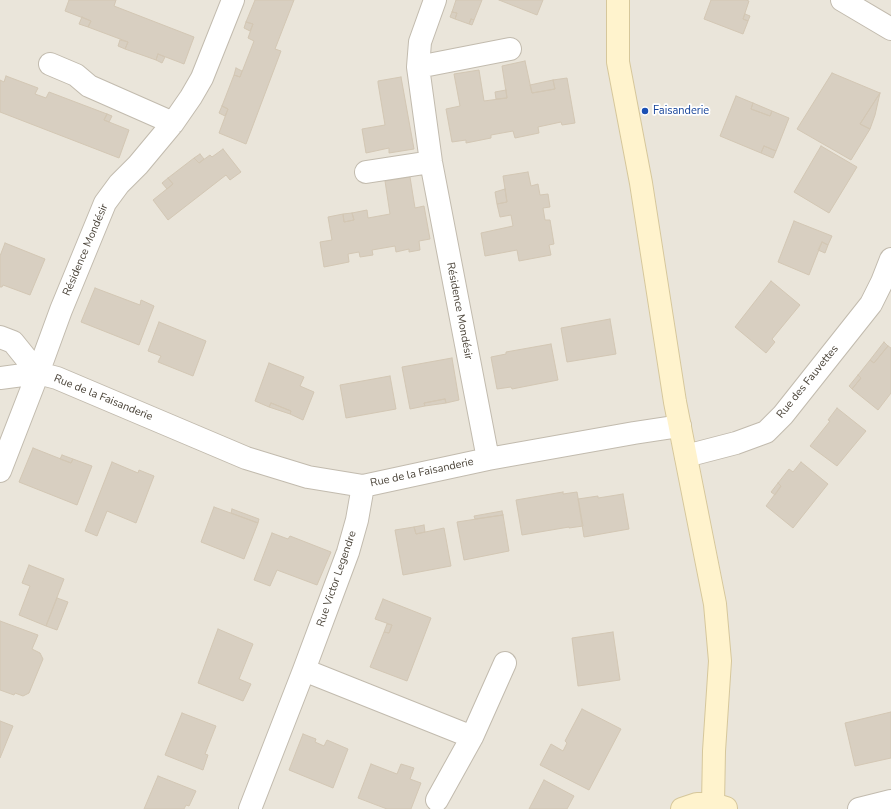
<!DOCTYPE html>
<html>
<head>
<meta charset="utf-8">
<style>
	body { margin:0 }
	canvas { display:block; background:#f6f3ec }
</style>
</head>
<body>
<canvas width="891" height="809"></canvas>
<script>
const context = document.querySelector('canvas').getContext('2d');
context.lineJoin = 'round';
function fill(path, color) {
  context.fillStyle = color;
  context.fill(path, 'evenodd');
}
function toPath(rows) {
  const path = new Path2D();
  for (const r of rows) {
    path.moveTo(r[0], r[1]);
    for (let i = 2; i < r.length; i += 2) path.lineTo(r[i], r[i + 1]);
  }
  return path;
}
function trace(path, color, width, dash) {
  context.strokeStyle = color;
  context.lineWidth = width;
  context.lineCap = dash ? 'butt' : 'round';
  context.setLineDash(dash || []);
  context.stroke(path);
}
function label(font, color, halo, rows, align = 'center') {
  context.font = font + ' "Nunito Sans",sans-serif';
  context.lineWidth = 3.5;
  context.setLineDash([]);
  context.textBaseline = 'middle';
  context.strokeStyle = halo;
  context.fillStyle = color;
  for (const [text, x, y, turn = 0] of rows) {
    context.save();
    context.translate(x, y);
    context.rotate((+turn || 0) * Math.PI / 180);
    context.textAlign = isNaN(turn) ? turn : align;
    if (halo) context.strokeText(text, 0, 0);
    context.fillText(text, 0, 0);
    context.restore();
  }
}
fill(toPath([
	[0,0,891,0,891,809,0,809]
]), '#eae5da');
const building = toPath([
	[69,0,116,0,114,6,194,37,184,64,158,54,156,60,125,49,128,42,88,27,91,21,65,11,69,0],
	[255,0,294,0,275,49,281,51,246,144,219,133,228,109,222,106,234,75,240,77,254,41,248,38,253,24,246,22,255,0],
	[456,0,482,0,474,20,471,19,469,24,455,19,457,13,452,12,456,0],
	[499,0,543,0,537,15,499,0],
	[711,0,746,0,749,1,743,19,748,21,743,34,704,19,711,0],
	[452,12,457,13,455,19,450,17,452,12],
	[745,14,750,16,748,21,743,19,745,14],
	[82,17,91,21,88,27,79,24,82,17],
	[471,19,474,20,472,25,469,24,471,19],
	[246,22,253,24,250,31,244,28,246,22],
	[120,40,128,42,125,49,118,46,120,40],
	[158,54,165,57,162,63,156,60,158,54],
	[525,61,532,93,555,89,553,80,567,78,575,123,562,125,561,122,538,127,539,133,515,138,513,131,491,135,491,138,466,143,466,140,452,142,446,109,460,106,454,74,479,70,484,101,507,98,502,66,525,61],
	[236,68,242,71,240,77,234,75,236,68],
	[832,73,880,93,860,124,870,129,851,160,797,129,832,73],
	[6,76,38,88,35,94,46,98,49,92,107,114,104,120,129,130,119,158,0,112,0,80,4,82,6,76],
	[401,77,414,149,389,153,389,148,366,153,362,129,385,125,378,83,378,81,401,77],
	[553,80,555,89,532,93,530,85,553,80],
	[506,90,507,98,496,99,495,92,506,90],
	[880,93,875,115,870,129,860,124,880,93],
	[736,96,753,103,751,109,770,116,772,111,789,118,776,151,764,146,761,153,720,136,736,96],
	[753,103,772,111,770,116,751,109,753,103],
	[222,106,228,109,225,116,219,113,222,106],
	[107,114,112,116,109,122,104,120,107,114],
	[764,146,776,151,773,158,761,153,764,146],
	[821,146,857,167,829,213,794,192,821,146],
	[223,149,241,172,230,180,226,175,168,220,153,200,173,184,168,178,194,158,199,163,210,155,212,157,223,149],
	[200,154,204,159,199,163,194,158,200,154],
	[528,172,531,186,538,184,540,195,548,194,550,207,543,208,545,220,550,220,554,244,549,245,551,255,519,261,517,250,485,256,481,233,513,226,511,215,500,217,497,204,507,202,503,176,528,172],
	[410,177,415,208,424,206,430,239,419,241,420,250,409,252,409,249,396,252,395,246,372,250,373,255,360,257,359,252,348,254,349,262,324,267,320,242,332,240,328,217,343,214,344,222,354,220,352,213,367,210,368,218,390,214,385,181,410,177],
	[168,178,173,184,167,189,162,183,168,178],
	[505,189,507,202,497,204,495,192,505,189],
	[352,213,354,220,344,222,343,214,352,213],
	[794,221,832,236,828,245,822,242,809,275,778,262,794,221],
	[822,242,828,245,825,253,818,250,822,242],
	[5,243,45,259,30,295,3,285,2,287,0,287,0,256,5,243],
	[771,281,800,305,772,339,775,342,766,353,735,327,771,281],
	[95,288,140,305,141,300,154,306,139,345,81,322,95,288],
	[610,319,616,354,567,362,561,328,610,319],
	[159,322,206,341,193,376,158,362,161,356,148,351,159,322],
	[884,342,888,346,874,363,870,360,884,342],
	[551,344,558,380,512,389,511,387,497,389,491,357,506,354,506,352,551,344],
	[888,346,891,348,891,393,878,410,852,389,861,378,858,375,870,360,874,363,888,346],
	[452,358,459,400,446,403,445,399,424,403,425,406,410,409,402,367,452,358],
	[269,363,304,377,300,386,314,392,303,420,290,414,291,411,271,403,269,407,255,401,269,363],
	[858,375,861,378,852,389,849,386,858,375],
	[390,376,396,409,346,418,340,385,390,376],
	[445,399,446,403,425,406,424,403,445,399],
	[271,403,291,411,290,414,269,407,271,403],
	[837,408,866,431,837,466,810,446,830,421,828,420,837,408],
	[33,448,71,463,73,459,92,466,77,505,19,482,33,448],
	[62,455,73,459,71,463,60,459,62,455],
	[112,462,138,473,139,470,154,476,136,523,107,511,97,536,85,531,112,462],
	[801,462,828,484,793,528,766,506,781,486,778,483,789,469,793,472,801,462],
	[778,483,781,486,775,495,771,492,778,483],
	[563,492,563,494,577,492,583,526,569,528,569,527,522,535,516,500,563,492],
	[623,494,629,529,584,537,578,499,598,496,598,498,623,494],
	[214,507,258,523,244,559,201,542,214,507],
	[232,509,259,519,258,523,231,513,232,509],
	[502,511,503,515,475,519,474,516,502,511],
	[503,515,509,551,464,560,457,522,503,515],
	[424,525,425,532,416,534,414,527,424,525],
	[414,527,416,534,444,528,451,566,403,575,395,530,414,527],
	[272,533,288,539,290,536,331,552,317,585,277,570,270,586,254,580,272,533],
	[29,565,64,579,46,626,19,615,30,586,22,583,29,565],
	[57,598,68,602,57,630,46,626,57,598],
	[383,599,431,618,407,681,370,667,384,632,389,633,392,625,375,619,383,599],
	[0,621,38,635,32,649,40,653,43,659,29,693,23,696,15,693,14,695,0,690,0,621],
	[387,624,392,625,389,633,384,632,387,624],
	[218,629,253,644,239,679,251,684,243,701,198,683,218,629],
	[613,632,620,680,578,686,572,638,613,632],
	[582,709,621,729,589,790,540,765,551,744,563,751,567,743,565,741,582,709],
	[891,712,891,758,855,766,845,723,891,712],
	[182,713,216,726,205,754,208,755,203,770,165,755,182,713],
	[0,721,13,726,0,758,0,721],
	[303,734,316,739,315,742,324,746,327,740,348,749,333,788,289,770,303,734],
	[371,764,397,774,401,764,414,768,410,779,421,783,411,809,387,809,358,798,371,764],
	[158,776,196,791,189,806,186,805,184,809,144,809,158,776],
	[544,780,574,796,567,809,529,809,544,780]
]);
fill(building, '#d8cfc1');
trace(building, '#d3c7b4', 1);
const street = toPath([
	[435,0,420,42,418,67,431,162,488,459],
	[842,0,891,29],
	[50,64,76,75,89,86,173,123],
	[418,67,510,49],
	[366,172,431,162],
	[0,337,13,342,38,373],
	[0,378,38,373,57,378,246,458,308,477,363,486,488,459,634,433,680,426],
	[686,456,736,443,766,432,783,415,871,304,882,282,891,259],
	[0,471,38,373,61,310,105,203,119,184,138,165,173,123,191,97,202,78,233,0],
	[304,670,472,737],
	[437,800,472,737,505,663],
	[250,809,304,670,348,552,357,520,363,486],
	[859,809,891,801]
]);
const secondary = toPath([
	[618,0,618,62,641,183,675,402,715,604,720,661,714,751,713,804],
	[682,809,697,804,713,804,726,808]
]);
trace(street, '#c2bbae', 24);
trace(secondary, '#d6c79b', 24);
trace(street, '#fff', 22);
trace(secondary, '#fff3cd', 22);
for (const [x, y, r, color] of [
	[645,111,4,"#1a4fb4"]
]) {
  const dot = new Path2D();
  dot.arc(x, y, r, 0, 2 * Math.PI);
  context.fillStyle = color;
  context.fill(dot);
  trace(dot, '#fff', 1.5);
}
label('11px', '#164399', '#fff', [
	["Faisanderie",653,111]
], 'left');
label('11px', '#4b4439', '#fff', [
	["Résidence Mondésir",86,250,-67],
	["Résidence Mondésir",459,311,79],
	["Rue des Fauvettes",808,382,-51],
	["Rue de la Faisanderie",103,398,22],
	["Rue de la Faisanderie",422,473,-12],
	["Rue Victor Legendre",337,579,-71]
]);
</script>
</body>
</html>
